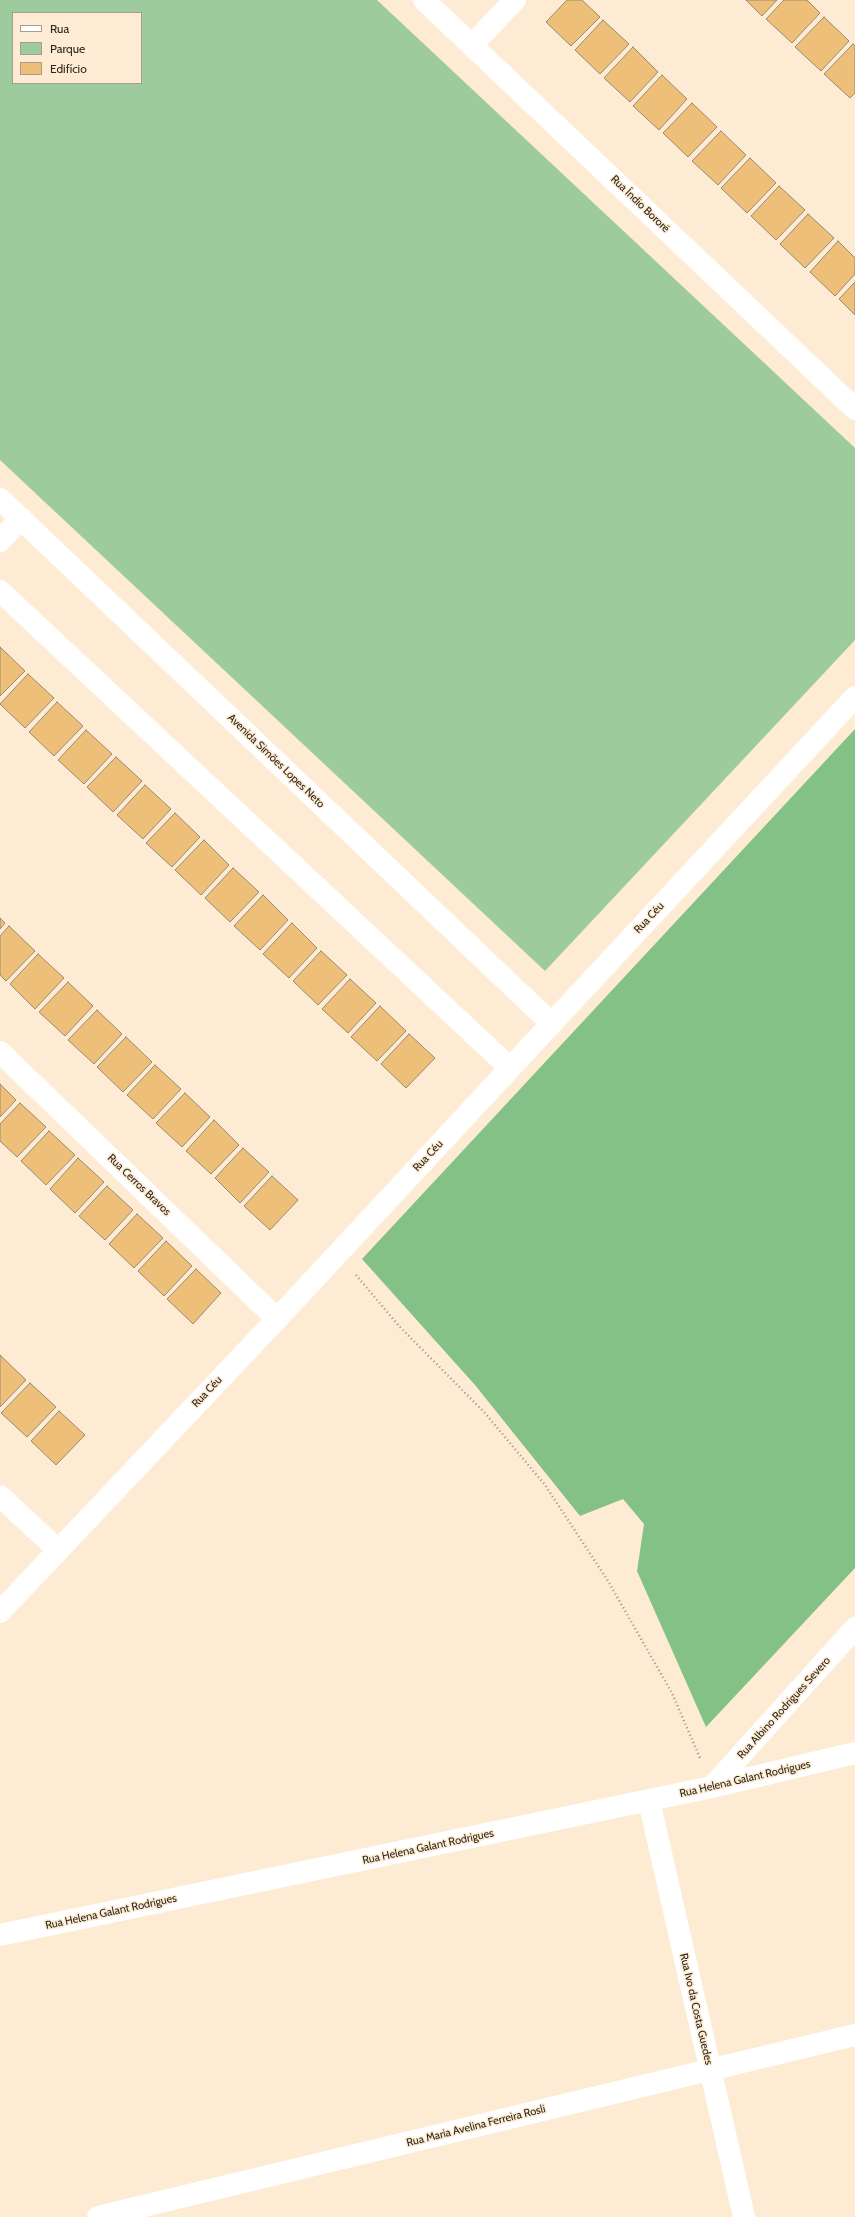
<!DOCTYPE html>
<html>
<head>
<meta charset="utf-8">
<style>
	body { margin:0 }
	#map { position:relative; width:855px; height:2217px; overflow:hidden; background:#fdecd3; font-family:Cabin,sans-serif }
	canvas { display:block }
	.legend { position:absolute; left:12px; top:12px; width:130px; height:72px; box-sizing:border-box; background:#fdecd3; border:1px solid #aa9d8b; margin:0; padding:5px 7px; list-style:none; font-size:12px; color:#2e271e }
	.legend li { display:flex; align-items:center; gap:8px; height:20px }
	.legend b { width:20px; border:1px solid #aa9d8b }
</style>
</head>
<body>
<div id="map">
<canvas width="855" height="2217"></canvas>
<ul class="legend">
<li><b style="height:5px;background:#fff"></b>Rua</li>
<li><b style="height:11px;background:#9dcb9e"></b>Parque</li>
<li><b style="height:11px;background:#eebf78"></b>Edifício</li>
</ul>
</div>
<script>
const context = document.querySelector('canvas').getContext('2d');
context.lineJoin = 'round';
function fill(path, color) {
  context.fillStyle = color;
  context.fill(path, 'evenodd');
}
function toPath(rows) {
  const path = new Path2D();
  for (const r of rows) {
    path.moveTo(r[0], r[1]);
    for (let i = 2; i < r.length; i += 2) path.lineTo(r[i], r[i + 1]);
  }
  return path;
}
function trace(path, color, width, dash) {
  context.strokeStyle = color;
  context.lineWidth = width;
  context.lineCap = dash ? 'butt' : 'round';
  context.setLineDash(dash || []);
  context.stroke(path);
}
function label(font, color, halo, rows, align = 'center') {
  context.font = font + ' Cabin,sans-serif';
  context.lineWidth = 3;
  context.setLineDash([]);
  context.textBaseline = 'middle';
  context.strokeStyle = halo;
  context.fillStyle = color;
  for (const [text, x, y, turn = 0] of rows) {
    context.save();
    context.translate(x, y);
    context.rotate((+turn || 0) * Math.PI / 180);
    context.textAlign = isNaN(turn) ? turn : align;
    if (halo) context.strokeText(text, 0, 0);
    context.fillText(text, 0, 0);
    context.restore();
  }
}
fill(toPath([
	[0,0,377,0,855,448,855,640,545,971,0,460],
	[13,13,141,13,141,83,13,83]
]), '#9dcb9e');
fill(toPath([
	[855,729,855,1568,706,1727,637,1571,644,1524,623,1499,580,1516,475,1385,362,1259]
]), '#84c186');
const building = toPath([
	[567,0,582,0,600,17,571,46,546,22,567,0],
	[746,0,777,0,762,16,746,0],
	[784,0,807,0,820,13,792,43,766,19,784,0],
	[824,17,849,41,821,71,795,47,824,17],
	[603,20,629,44,600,74,575,50,603,20],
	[853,44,855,46,855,93,850,98,824,74,853,44],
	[633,47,658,72,630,102,604,78,633,47],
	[662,75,687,99,659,130,633,106,662,75],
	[692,103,717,127,688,157,663,133,692,103],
	[721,131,746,155,718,185,692,161,721,131],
	[750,158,776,183,747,213,721,188,750,158],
	[779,186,805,210,776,240,751,216,779,186],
	[808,214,834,238,805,268,780,244,808,214],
	[838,241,855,258,855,274,835,296,810,272,838,241],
	[855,282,855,315,839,299,855,282],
	[0,647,25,671,0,696,0,647],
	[28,674,54,698,25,728,0,704,28,674],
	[57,702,83,726,54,756,29,732,57,702],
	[86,730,112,754,84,784,58,760,86,730],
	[116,757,142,781,113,812,87,787,116,757],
	[145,785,171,809,143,839,117,815,145,785],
	[175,813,200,837,172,867,146,843,175,813],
	[204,840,229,865,201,895,175,870,204,840],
	[233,868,259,892,230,922,205,898,233,868],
	[263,895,288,920,260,950,234,926,263,895],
	[0,918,5,923,0,929,0,918],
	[292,923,317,948,289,978,263,954,292,923],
	[9,926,35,951,6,981,0,975,0,936,9,926],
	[321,951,347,975,318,1005,293,981,321,951],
	[38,954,64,978,35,1009,10,984,38,954],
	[350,979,376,1003,348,1033,322,1009,350,979],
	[68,982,93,1006,65,1036,39,1012,68,982],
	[380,1006,406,1031,377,1061,351,1037,380,1006],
	[97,1010,122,1034,94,1064,68,1040,97,1010],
	[409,1034,435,1058,406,1088,381,1064,409,1034],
	[126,1037,152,1062,123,1092,97,1067,126,1037],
	[155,1065,181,1089,153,1119,127,1095,155,1065],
	[0,1084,16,1100,0,1117,0,1084],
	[185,1093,210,1117,182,1147,156,1123,185,1093],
	[20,1103,46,1127,17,1157,0,1141,0,1124,20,1103],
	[214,1120,239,1145,211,1174,186,1151,214,1120],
	[49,1131,75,1155,46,1185,21,1161,49,1131],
	[243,1148,269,1172,240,1203,215,1178,243,1148],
	[78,1158,104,1182,75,1213,50,1189,78,1158],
	[272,1176,298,1200,270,1230,244,1206,272,1176],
	[107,1186,133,1210,105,1240,79,1216,107,1186],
	[137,1214,163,1238,134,1268,109,1244,137,1214],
	[166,1241,192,1266,164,1296,138,1271,166,1241],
	[196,1269,221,1293,193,1324,167,1299,196,1269],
	[0,1355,26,1380,0,1407,0,1355],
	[30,1383,56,1407,27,1437,1,1413,30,1383],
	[59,1411,85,1435,56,1465,31,1441,59,1411]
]);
fill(building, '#eebf78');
trace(building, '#988972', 1);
trace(toPath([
	[356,1275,399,1326,484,1412,545,1485,608,1581,672,1693,700,1758]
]), '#9e9280', 2.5, [1, 3]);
trace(toPath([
	[424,0,855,409],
	[472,45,515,0],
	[0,499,551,1023],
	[0,541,21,518],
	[0,591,510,1068],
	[0,1052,277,1319],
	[0,1496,58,1550],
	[0,1612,277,1319,855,697],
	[712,1787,855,1753],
	[649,1801,744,2217],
	[98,2217,855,2035]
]), '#fff', 22);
trace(toPath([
	[0,1935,712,1787,855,1628]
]), '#fff', 22);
label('11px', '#2e271e', '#fdecd3', [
	["Rua Índio Bororé",640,204,44],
	["Avenida Simões Lopes Neto",276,761,44],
	["Rua Céu",649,918,-47],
	["Rua Céu",428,1156,-47],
	["Rua Cerros Bravos",139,1185,44],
	["Rua Céu",207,1392,-47],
	["Rua Albino Rodrigues Severo",784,1708,-48],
	["Rua Helena Galant Rodrigues",745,1779,-13],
	["Rua Helena Galant Rodrigues",428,1847,-12],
	["Rua Helena Galant Rodrigues",111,1912,-12],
	["Rua Ivo da Costa Guedes",696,2009,77],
	["Rua Maria Avelina Ferreira Rosli",476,2126,-14]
]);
</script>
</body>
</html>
